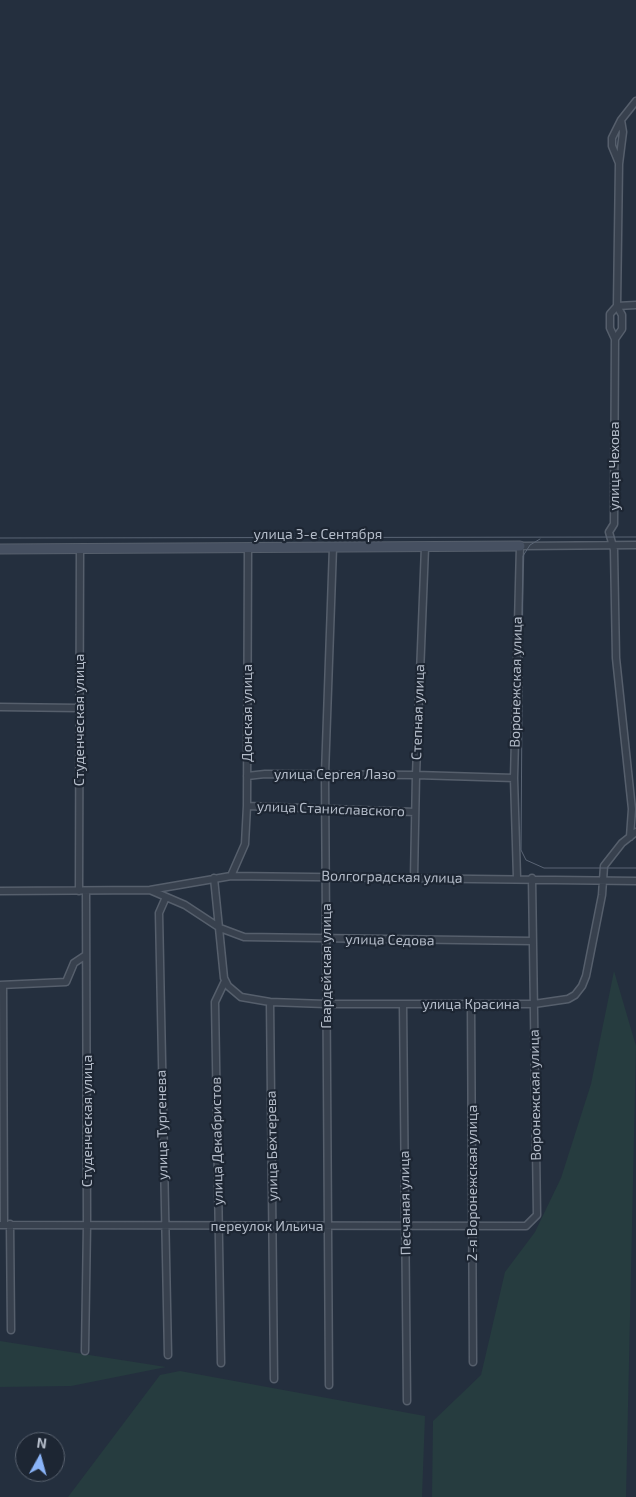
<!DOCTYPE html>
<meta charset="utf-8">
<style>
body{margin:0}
#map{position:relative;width:636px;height:1497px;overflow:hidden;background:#242f3e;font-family:"Exo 2",sans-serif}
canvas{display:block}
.north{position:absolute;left:15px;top:1432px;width:50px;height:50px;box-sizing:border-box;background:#1d2633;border:1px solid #59626f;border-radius:50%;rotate:7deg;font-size:14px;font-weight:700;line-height:20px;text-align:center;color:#b4bcc9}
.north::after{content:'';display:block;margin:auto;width:18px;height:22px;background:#8ab4f8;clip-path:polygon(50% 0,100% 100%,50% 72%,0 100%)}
</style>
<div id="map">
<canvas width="636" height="1497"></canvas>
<div class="north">N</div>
</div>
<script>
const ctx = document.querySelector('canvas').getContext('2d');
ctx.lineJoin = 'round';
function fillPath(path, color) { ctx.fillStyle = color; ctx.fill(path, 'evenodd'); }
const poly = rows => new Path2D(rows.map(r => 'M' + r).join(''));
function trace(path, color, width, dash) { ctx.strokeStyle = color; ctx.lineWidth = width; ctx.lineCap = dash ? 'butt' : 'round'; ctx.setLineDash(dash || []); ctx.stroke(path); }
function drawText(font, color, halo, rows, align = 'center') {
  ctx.font = font + ' "Exo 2",sans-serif'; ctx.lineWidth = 4.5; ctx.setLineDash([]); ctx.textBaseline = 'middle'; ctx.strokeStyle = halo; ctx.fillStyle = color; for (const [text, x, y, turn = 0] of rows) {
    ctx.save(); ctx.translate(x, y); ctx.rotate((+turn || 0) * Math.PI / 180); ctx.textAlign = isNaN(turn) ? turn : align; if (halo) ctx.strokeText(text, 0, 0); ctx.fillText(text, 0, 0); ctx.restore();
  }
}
fillPath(poly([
 [614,971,636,1046,626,1497,432,1497,433,1421,481,1375,505,1272,535,1232,561,1178,591,1084],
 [0,1341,166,1367,71,1386,0,1387],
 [180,1371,425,1416,422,1497,68,1497,160,1375]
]), '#263c3f');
const street = poly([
 [619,163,612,146,612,138,621,120],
 [615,339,610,328,610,314,617,306,636,305],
 [0,707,79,708],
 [247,776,265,774,416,775,514,778],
 [247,806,415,812],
 [630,837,632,809,616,658,614,550,609,532,614,524,615,339,622,329,622,315,617,306,619,164,623,132,621,120,636,101],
 [231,876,245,844,247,806,248,548],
 [214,878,224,978,228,986,241,997,270,1002,325,1004,534,1004,568,999,575,995,582,986,586,976,602,895,604,866,622,843,636,832],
 [414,878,416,775,425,547],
 [517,878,514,778,520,546,636,545],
 [150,890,185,905,220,928,244,937,532,941],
 [0,891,150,890,231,876,636,881],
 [79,891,80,548],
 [166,897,159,913,168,1355],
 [0,985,66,982,74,963,86,955],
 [3,985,4,1224],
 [270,1002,274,1379],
 [403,1004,407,1401],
 [471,1004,473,1362],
 [10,1224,11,1330],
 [0,1225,526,1226,537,1215,532,878],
 [85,1351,87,1225,86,891],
 [221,1363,215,1002,225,981],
 [329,1385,325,774,333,547]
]);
const secondary = poly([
 [0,549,520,546]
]);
trace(street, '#565f6c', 9);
trace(secondary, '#565f6c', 11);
trace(street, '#38414e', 6);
trace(secondary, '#465061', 9);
trace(poly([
 [0,538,636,537],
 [540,539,530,545,523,556,521,850,526,860,544,868,636,868]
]), '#5a6575', 1);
drawText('14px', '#b4bcc9', '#1d2633', [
 ["улица Чехова",614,466,-90],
 ["улица 3-е Сентября",318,534],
 ["Воронежская улица",516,682,-89],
 ["Степная улица",418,712,-88],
 ["Донская улица",247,713,-90],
 ["Студенческая улица",79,720,-90],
 ["улица Сергея Лазо",335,774],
 ["улица Станиславского",331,809,2],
 ["Волгоградская улица",392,877,1],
 ["улица Седова",390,940,1],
 ["Гвардейская улица",326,966,-90],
 ["улица Красина",471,1004],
 ["Воронежская улица",535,1095,-91],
 ["Студенческая улица",87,1121,-90],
 ["улица Тургенева",162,1125,-91],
 ["улица Декабристов",217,1141,-91],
 ["улица Бехтерева",272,1146,-91],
 ["2-я Воронежская улица",472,1183,-90],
 ["Песчаная улица",405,1203,-91],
 ["переулок Ильича",267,1226]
]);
</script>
